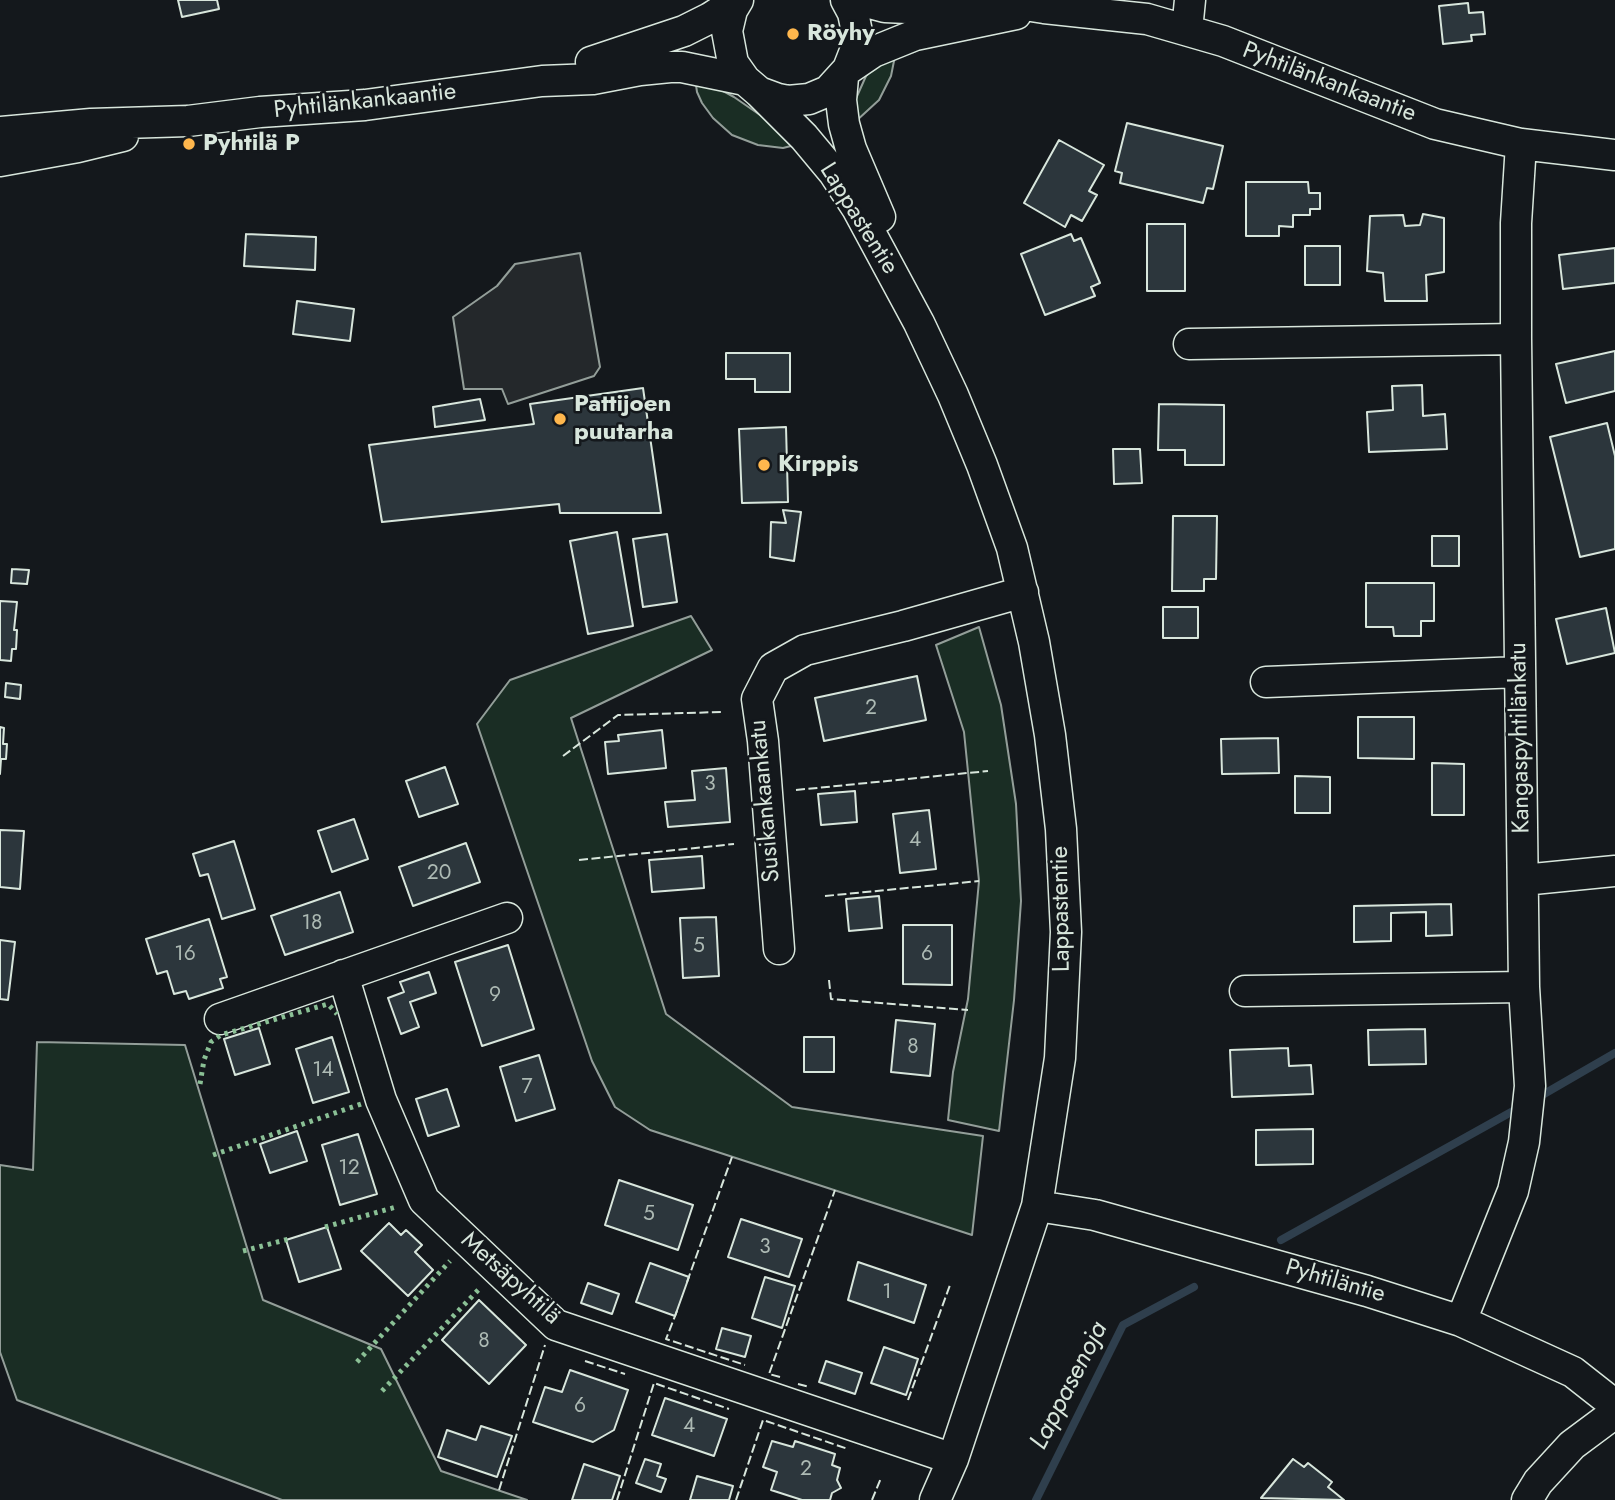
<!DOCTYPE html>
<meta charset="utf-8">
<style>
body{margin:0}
canvas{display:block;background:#14181c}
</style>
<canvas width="1615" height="1500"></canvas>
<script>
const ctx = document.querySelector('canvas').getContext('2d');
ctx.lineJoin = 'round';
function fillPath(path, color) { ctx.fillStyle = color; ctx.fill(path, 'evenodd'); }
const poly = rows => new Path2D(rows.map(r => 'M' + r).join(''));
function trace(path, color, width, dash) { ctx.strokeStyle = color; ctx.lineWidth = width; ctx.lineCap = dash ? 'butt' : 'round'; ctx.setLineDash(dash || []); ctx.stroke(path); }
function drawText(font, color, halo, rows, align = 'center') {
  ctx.font = font + ' Jost,sans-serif'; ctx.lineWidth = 5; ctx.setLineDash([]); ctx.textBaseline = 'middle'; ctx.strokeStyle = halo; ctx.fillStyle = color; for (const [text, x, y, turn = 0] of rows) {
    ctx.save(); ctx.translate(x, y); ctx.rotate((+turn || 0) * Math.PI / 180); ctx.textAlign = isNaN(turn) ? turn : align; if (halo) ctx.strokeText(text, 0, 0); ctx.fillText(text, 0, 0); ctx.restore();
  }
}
const green = poly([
 [895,56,891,76,879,100,855,122,854,103,866,76,879,62,895,56],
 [695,78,703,80,734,97,773,124,795,145,783,148,758,145,732,135,713,118,702,103,697,92,695,78],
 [691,616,712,650,571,718,666,1014,792,1107,983,1136,972,1235,650,1130,615,1107,592,1061,477,724,510,680,691,616],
 [979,627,1001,705,1016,804,1021,901,1014,1000,999,1131,948,1120,953,1072,968,999,979,881,964,732,936,645,979,627],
 [37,1042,185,1045,263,1300,381,1349,441,1471,527,1500,282,1500,17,1400,0,1352,0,1165,33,1170,37,1042]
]);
fillPath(green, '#1a2d24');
trace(green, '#939e99', 2);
const parking = poly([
 [580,253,600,367,594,376,508,404,502,389,464,389,453,317,497,286,515,264,580,253]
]);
fillPath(parking, '#24282b');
trace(parking, '#939e99', 2);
trace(poly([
 [1544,1094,1615,1053],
 [1281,1240,1513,1111],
 [1036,1500,1123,1325,1194,1287]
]), '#2f3f4d', 8);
const building = poly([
 [178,0,217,0,219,9,182,17,178,0],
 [1468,3,1469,13,1483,12,1485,34,1471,35,1472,41,1443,44,1439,6,1468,3],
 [1127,123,1223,146,1213,189,1207,188,1203,203,1120,183,1122,173,1115,171,1127,123],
 [1059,140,1104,165,1089,191,1097,195,1082,221,1071,215,1065,227,1024,203,1059,140],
 [1246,182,1308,182,1309,193,1320,193,1320,209,1310,209,1310,215,1293,215,1293,227,1279,226,1279,236,1246,236,1246,182],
 [1423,214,1444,218,1444,272,1426,275,1427,301,1385,301,1383,273,1367,271,1370,216,1403,215,1405,226,1420,225,1423,214],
 [1147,224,1185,224,1185,291,1147,291,1147,224],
 [246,234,316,237,315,270,244,266,246,234],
 [1071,234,1074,241,1081,238,1100,283,1091,287,1095,296,1045,315,1021,254,1071,234],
 [1305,246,1340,246,1340,285,1305,285,1305,246],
 [1615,248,1615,283,1563,289,1559,255,1615,248],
 [297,301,354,309,350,341,293,334,297,301],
 [1615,351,1615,391,1566,403,1556,364,1615,351],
 [726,353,790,353,790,392,755,392,755,379,726,379,726,353],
 [1422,385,1423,416,1445,414,1447,449,1369,452,1367,412,1393,410,1392,386,1422,385],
 [643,388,661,513,560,513,559,504,382,522,369,445,534,424,530,404,643,388],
 [480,399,485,420,435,427,433,407,480,399],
 [1159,404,1224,405,1224,465,1185,465,1185,450,1158,450,1159,404],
 [1607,423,1615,456,1615,549,1580,557,1550,437,1607,423],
 [786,427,788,502,742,503,739,429,786,427],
 [1113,449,1140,449,1142,483,1114,484,1113,449],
 [783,510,801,512,794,561,770,557,771,522,786,523,783,510],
 [1173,516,1217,516,1216,579,1204,579,1204,591,1172,591,1173,516],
 [617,532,633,626,588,634,570,541,617,532],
 [667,534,677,602,643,607,633,539,667,534],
 [1432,536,1459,536,1459,566,1432,566,1432,536],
 [12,569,29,570,27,584,11,583,12,569],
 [1366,583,1434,583,1434,621,1421,621,1421,636,1394,636,1393,627,1366,627,1366,583],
 [0,601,17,602,14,630,17,630,16,649,12,649,11,661,0,660,0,601],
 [1163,607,1198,607,1198,638,1163,638,1163,607],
 [1606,608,1615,653,1567,664,1556,619,1606,608],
 [917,676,926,720,824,741,815,698,917,676],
 [6,683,21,685,20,699,5,697,6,683],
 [1358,717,1414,717,1414,759,1358,758,1358,717],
 [0,727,4,728,3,744,7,744,6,759,1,759,0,774,0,727],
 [662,730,666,768,608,774,605,742,619,741,618,735,662,730],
 [1278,738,1279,773,1222,774,1221,739,1278,738],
 [1432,763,1464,764,1464,815,1432,815,1432,763],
 [445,767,458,804,419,817,406,781,445,767],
 [726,768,730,822,668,827,665,802,695,800,692,771,726,768],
 [1295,776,1330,777,1330,813,1295,813,1295,776],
 [855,791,857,822,821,825,818,794,855,791],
 [929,810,936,869,900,873,893,814,929,810],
 [354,819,368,859,332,872,318,831,354,819],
 [0,830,24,831,20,889,0,887,0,830],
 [234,841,255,909,222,919,208,874,200,876,193,854,234,841],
 [466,843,480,882,413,906,399,867,466,843],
 [702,856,704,888,652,892,649,860,702,856],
 [340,892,353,932,285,955,271,916,340,892],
 [879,896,882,928,849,931,846,899,879,896],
 [1451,904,1452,935,1426,936,1426,912,1391,913,1391,941,1354,942,1354,906,1451,904],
 [716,917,719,976,683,978,680,918,716,917],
 [209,919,227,977,220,979,223,988,189,999,186,991,174,994,167,971,157,974,146,939,209,919],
 [903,925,952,925,952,985,903,984,903,925],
 [0,940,15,942,8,1000,0,999,0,940],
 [508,945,534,1029,482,1046,455,962,508,945],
 [429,972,436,993,410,1002,419,1027,401,1034,388,998,404,992,400,982,429,972],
 [896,1020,935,1024,930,1076,891,1072,896,1020],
 [259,1028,270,1064,235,1075,224,1039,259,1028],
 [1425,1029,1426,1064,1369,1065,1368,1030,1425,1029],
 [332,1037,349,1092,313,1103,296,1049,332,1037],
 [804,1037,834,1037,834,1072,804,1072,804,1037],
 [1288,1048,1289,1066,1311,1065,1313,1094,1232,1097,1230,1050,1288,1048],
 [539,1055,555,1109,516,1121,500,1067,539,1055],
 [447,1089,459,1126,428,1136,416,1099,447,1089],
 [1313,1129,1313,1164,1256,1165,1256,1130,1313,1129],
 [297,1131,307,1161,270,1173,260,1144,297,1131],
 [358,1134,377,1194,340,1205,322,1145,358,1134],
 [619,1180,693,1205,678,1250,605,1225,619,1180],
 [741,1219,802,1239,789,1277,728,1257,741,1219],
 [389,1223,401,1235,406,1230,422,1245,415,1252,433,1270,408,1296,361,1251,389,1223],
 [327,1227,341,1269,299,1282,286,1240,327,1227],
 [858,1262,926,1285,914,1323,848,1300,858,1262],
 [650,1263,689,1277,675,1316,636,1302,650,1263],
 [765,1277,795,1286,782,1328,752,1318,765,1277],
 [588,1283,619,1294,612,1314,581,1303,588,1283],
 [479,1300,526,1345,489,1384,442,1340,479,1300],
 [722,1328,751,1336,745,1357,716,1349,722,1328],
 [884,1347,918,1359,906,1395,871,1383,884,1347],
 [826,1361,862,1373,855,1394,819,1382,826,1361],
 [570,1370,628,1390,614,1430,593,1442,533,1422,545,1387,562,1392,570,1370],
 [665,1398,727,1419,714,1456,652,1435,665,1398],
 [481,1426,512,1436,497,1477,438,1457,447,1430,476,1440,481,1426],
 [772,1441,793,1447,795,1441,835,1454,832,1465,840,1468,837,1480,841,1488,832,1493,830,1500,802,1500,771,1490,777,1472,763,1467,772,1441],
 [645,1459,661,1464,657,1476,666,1479,661,1492,636,1483,645,1459],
 [1293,1459,1304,1467,1308,1463,1332,1482,1328,1487,1344,1500,1261,1498,1293,1459],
 [584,1464,620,1476,612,1500,572,1500,584,1464],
 [697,1476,733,1486,729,1500,690,1500,697,1476]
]);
fillPath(building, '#2c363c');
trace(building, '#d8e6dc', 2);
const minor = poly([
 [738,0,732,10,727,31,733,63,745,80,759,92,778,99,788,101,809,99,828,91,848,69,855,51,857,32,853,13,846,0],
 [859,0,885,7,907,8,956,2,999,1,1044,8,1147,19,1223,41,1435,124,1521,144,1615,155],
 [1187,30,1190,0],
 [591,62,684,31,710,18,738,0],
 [848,69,873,52,915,35,1016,14],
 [843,77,841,100,844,124,851,149,880,217],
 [759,92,804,137,834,173,857,208,919,323,953,395,982,465,1012,548,1034,642,1050,735,1061,829,1066,932,1060,1058,1037,1206,953,1459,935,1500],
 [0,132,91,124,188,121,260,112,365,105,542,81,593,79,640,70,670,67,682,67,745,80],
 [0,161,78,147,123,136],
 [1189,344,1516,339],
 [1266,682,1520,672],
 [1523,880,1615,871],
 [779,949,763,741,757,699,773,668,805,650,903,626,1023,592],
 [343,975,381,1100,424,1200,556,1325,953,1459],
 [1245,991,1524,987],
 [220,1019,507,918],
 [1037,1206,1095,1215,1367,1291,1461,1321,1573,1372,1615,1405],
 [1461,1321,1513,1191,1524,1142,1530,1086,1524,987,1516,339,1516,223,1521,144],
 [1527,1500,1538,1482,1572,1445,1615,1413]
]);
trace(minor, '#d8e6dc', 33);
trace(minor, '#14181c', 30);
trace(poly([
 [200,1084,204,1060,211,1042,221,1035,328,1004,337,1014],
 [213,1155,364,1103],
 [325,1227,396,1207],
 [243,1251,289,1239],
 [357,1362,450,1261],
 [382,1391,481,1287]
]), '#8ac095', 5, [3.5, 5]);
trace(poly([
 [563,756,618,715,721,712],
 [796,790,988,771],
 [579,860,734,844],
 [825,896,979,881],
 [829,980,831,999,968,1010],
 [687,1282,732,1157],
 [677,1311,666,1339,745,1365],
 [585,1361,625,1374],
 [780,1377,769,1374,835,1190],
 [798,1384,810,1387],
 [908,1400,950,1285],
 [499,1490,545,1345],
 [617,1500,654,1383,729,1409],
 [736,1500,763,1420,848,1449],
 [872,1500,881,1478]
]), '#d8e6dc', 2, [9, 3.5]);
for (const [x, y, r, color] of [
 [793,34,7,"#ffb74d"],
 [189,144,7,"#ffb74d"],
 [560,419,7,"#ffb74d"],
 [764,465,7,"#ffb74d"]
]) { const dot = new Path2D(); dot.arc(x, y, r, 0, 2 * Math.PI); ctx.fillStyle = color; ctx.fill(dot); trace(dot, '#14181c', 2.5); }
drawText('21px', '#adbab4', null, [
 ["2",871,709],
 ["3",710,785],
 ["4",915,841],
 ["20",439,874],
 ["18",312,924],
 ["5",699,947],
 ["16",185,955],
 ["6",927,955],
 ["9",495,996],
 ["8",913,1048],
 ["14",323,1071],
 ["7",527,1088],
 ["12",349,1169],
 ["5",649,1215],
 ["3",765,1248],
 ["1",887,1293],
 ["8",484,1342],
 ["6",580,1407],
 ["4",689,1427],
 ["2",806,1470]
]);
drawText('bold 24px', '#d8e6dc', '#14181c', [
 ["Röyhy",807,34],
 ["Pyhtilä P",203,144],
 ["Pattijoen",574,405],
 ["puutarha",574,433],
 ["Kirppis",778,465]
], 'left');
drawText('24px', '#d8e6dc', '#14181c', [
 ["Pyhtilänkankaantie",1329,83,21],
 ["Pyhtilänkankaantie",365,102,-6],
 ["Lappastentie",858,219,58],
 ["Kangaspyhtilänkatu",1521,738,-91],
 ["Susikankaankatu",766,801,-95],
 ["Lappastentie",1062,909,-91],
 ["Metsäpyhtilä",510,1279,42],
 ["Pyhtiläntie",1335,1282,16]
]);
drawText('italic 26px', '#d8e6dc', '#14181c', [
 ["Lappasenoja",1070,1386,-63]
]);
</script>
